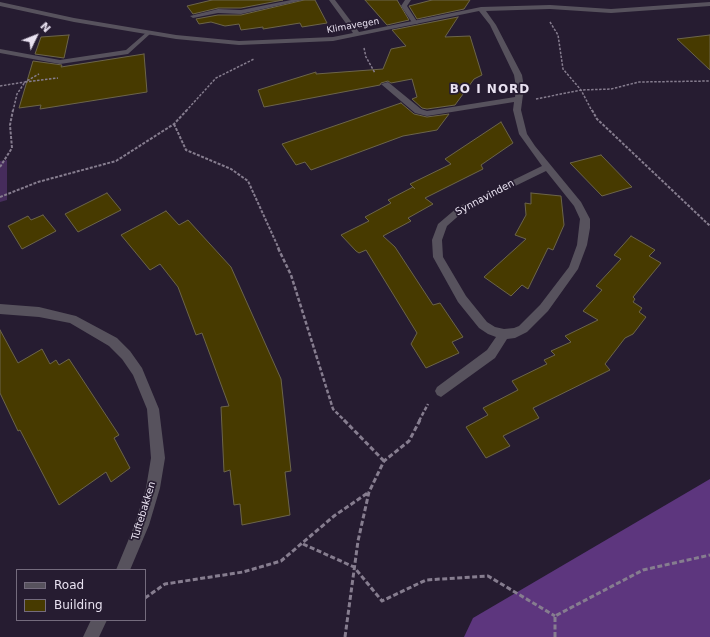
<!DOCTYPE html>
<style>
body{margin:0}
#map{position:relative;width:710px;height:637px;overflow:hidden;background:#261c31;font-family:"DejaVu Sans",sans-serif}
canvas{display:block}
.legend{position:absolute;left:16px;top:569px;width:130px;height:52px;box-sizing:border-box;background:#261c31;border:1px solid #746b7d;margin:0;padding:5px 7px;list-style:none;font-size:12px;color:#e8e1f0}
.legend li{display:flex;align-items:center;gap:8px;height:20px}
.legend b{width:20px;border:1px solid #746b7d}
.north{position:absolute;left:16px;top:16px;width:40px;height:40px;-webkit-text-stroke:3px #261c31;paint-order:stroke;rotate:47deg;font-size:11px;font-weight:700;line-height:16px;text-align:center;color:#e8e1f0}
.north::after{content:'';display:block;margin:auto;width:14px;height:18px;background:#e8e1f0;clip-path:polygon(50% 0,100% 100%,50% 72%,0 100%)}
</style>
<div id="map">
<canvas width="710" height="637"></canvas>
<ul class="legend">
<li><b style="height:5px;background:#57525d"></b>Road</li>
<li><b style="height:11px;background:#473a00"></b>Building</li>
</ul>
<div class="north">N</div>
</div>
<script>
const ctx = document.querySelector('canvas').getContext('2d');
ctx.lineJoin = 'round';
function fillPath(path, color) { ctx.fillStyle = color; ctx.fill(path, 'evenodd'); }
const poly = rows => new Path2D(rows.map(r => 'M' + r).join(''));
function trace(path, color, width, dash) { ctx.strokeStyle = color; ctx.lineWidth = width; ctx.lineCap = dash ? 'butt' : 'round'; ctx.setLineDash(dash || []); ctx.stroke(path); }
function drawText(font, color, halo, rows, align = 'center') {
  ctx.font = font + ' "DejaVu Sans",sans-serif'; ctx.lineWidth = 3.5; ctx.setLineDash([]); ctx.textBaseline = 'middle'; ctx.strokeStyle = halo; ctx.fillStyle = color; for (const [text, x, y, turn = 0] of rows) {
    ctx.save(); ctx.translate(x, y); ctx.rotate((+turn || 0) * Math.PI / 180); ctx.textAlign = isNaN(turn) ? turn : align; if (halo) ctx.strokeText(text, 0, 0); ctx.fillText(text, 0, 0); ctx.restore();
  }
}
fillPath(poly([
 [7,160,7,200,0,202,0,161]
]), '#462c5c');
fillPath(poly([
 [710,479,710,637,464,637,473,618]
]), '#5d367e');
const building = poly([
 [212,0,283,0,241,8,218,8,193,14,187,6,212,0],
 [304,0,315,0,327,23,302,27,300,23,263,29,263,27,241,30,239,24,225,26,211,22,199,24,196,19,218,15,241,15,304,0],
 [365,0,397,0,409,20,387,25,365,0],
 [432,0,470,0,464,9,417,19,409,6,432,0],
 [458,17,445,37,470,36,482,75,474,79,455,105,427,109,422,108,412,99,417,97,412,79,391,83,388,81,381,83,380,85,264,107,258,90,316,72,316,74,383,69,391,49,406,46,392,30,458,17],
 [69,35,64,58,35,54,41,37,69,35],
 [710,35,710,70,677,39,710,35],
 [144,54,147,92,40,109,41,105,19,108,33,61,62,65,61,67,144,54],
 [401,103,414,114,427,117,449,114,437,130,403,136,311,170,305,162,296,165,282,144,401,103],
 [501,122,513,143,481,165,483,169,425,198,433,204,408,218,411,221,383,236,395,247,433,305,440,303,463,337,452,342,459,353,426,368,411,344,417,333,366,250,359,253,356,251,341,235,369,221,365,217,391,203,388,200,413,187,415,189,410,184,451,164,445,159,501,122],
 [601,155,632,187,602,196,570,163,601,155],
 [107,193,121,210,78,232,65,214,107,193],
 [531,193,561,196,564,225,553,250,548,248,528,289,522,285,511,296,484,277,526,239,515,235,526,215,525,203,531,204,531,193],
 [166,211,179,225,188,220,231,267,281,379,291,471,285,472,290,515,242,525,240,504,234,505,230,470,224,472,221,407,229,406,202,333,196,335,178,287,160,264,150,270,121,235,166,211],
 [43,215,56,231,22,249,8,226,28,216,31,220,43,215],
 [631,236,655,250,649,256,661,263,633,297,635,299,633,302,642,308,639,312,646,317,633,334,625,338,605,364,610,370,533,408,539,418,503,436,510,446,486,458,466,427,488,415,483,408,518,390,512,381,547,364,544,360,555,355,551,351,571,342,565,336,598,320,583,311,602,290,596,286,621,259,614,255,631,236],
 [0,330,18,363,42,349,50,364,56,360,59,365,69,359,119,435,114,438,130,468,111,482,106,472,59,505,20,430,18,431,0,393,0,330]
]);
fillPath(building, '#473a00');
trace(building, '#6c654a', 1);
trace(poly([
 [550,22,558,35,563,69,581,90,592,111],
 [364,48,366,57,375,73],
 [0,86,25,82,39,74],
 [536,99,581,90,611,89,639,82,710,81],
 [13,111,17,94,25,82,58,78],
 [186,111,216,78,254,59]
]), '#867d8f', 1.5, [2.5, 1.5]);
trace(poly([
 [592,110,597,119,710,226],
 [174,124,186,150,231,169,248,181,279,249],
 [0,167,12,148,10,125,13,110],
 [0,197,38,182,116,161,174,124,187,110]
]), '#867d8f', 2, [3, 1.5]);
trace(poly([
 [278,248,291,275,333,409,345,421],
 [419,421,428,404]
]), '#867d8f', 2.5, [4, 2]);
trace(poly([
 [344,420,384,461],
 [303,544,354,567,382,601,426,580,488,576,555,616],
 [145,598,165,584,243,572,281,561,334,516,369,492],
 [345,637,358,541,369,492,384,461,409,441,420,420],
 [555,637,555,616,643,570,710,555]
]), '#867d8f', 3, [5, 2.5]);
fillPath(poly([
 [405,0,411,0,407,6,418,23,417,24,413,24,401,6,405,0],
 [148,31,151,33,150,34,128,54,60,64,0,53,0,49,60,60,126,50,148,31]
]), '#57525d');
fillPath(poly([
 [291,0,303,0,241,14,218,13,193,18,190,16,218,9,241,10,291,0],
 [329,0,335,0,359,32,481,7,550,5,611,9,710,2,710,6,611,13,550,9,486,11,496,25,522,75,524,87,521,110,527,134,535,146,581,202,590,219,590,228,587,245,578,269,548,311,527,332,515,338,507,339,495,358,441,397,437,395,435,391,437,387,487,350,496,337,488,334,479,328,458,302,433,257,432,240,438,224,458,207,542,166,519,134,513,110,514,102,427,116,415,113,381,84,388,82,421,109,427,111,515,97,516,87,514,75,490,25,479,11,333,41,239,45,176,39,74,22,0,6,0,2,74,18,176,35,239,41,333,37,353,33,329,0],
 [546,171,574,206,580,219,577,245,569,267,540,305,519,326,514,328,504,329,495,327,487,322,466,296,443,257,442,240,447,226,464,211,546,171],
 [0,304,39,307,76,316,117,338,130,351,142,368,159,409,165,458,160,488,149,525,130,570,116,570,135,524,146,488,151,458,147,409,133,375,122,359,109,346,70,323,39,317,0,314,0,304],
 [91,620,107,620,99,637,83,637,91,620]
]), '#57525d');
drawText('9px', '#e8e1f0', '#261c31', [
 ["Klimavegen",353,26,-10]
]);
drawText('10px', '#e8e1f0', '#261c31', [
 ["Synnavinden",485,198,-28],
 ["Tuftebakken",144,511,-73]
]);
ctx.letterSpacing = '1px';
drawText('bold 12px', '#e8e1f0', '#261c31', [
 ["BO I NORD",490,90]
]);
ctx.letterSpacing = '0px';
</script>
